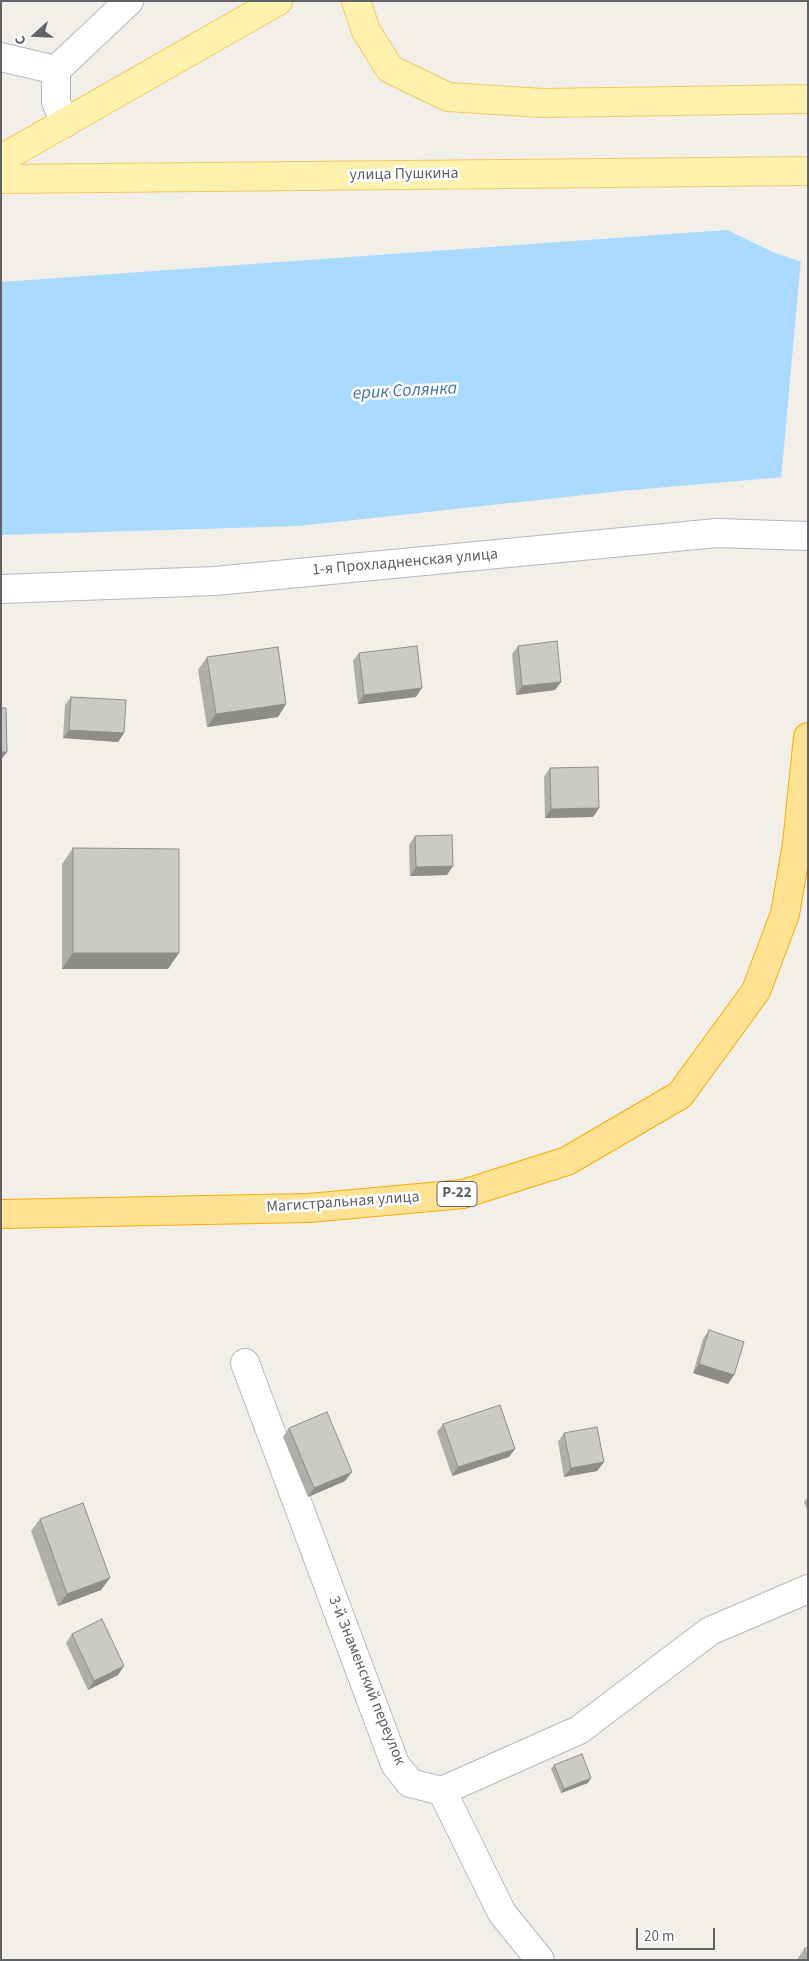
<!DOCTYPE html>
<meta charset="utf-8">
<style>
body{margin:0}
#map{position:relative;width:809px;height:1961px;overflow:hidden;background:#f1efe8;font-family:"Source Sans 3",sans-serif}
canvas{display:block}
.frame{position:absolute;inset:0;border:2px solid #5f6368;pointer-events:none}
.north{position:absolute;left:10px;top:10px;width:50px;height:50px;-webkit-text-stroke:4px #fff;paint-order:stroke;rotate:250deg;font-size:14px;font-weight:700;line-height:20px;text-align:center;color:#5f6368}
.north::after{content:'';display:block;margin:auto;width:18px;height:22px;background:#5f6368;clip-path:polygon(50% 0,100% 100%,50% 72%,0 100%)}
.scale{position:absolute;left:636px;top:1928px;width:79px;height:22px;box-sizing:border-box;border:2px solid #5f6368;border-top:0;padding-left:6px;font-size:15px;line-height:18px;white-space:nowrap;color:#5f6368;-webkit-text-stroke:4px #fff;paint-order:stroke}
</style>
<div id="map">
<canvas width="809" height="1961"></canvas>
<div class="frame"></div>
<div class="north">С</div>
<div class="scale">20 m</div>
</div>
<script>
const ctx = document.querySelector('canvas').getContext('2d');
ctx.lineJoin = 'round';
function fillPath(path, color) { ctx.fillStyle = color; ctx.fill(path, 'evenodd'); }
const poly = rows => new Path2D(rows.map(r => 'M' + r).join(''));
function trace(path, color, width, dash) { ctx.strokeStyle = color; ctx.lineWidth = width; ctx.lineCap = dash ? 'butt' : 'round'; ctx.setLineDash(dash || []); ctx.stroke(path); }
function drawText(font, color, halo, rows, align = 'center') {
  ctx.font = font + ' "Source Sans 3",sans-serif'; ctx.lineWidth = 5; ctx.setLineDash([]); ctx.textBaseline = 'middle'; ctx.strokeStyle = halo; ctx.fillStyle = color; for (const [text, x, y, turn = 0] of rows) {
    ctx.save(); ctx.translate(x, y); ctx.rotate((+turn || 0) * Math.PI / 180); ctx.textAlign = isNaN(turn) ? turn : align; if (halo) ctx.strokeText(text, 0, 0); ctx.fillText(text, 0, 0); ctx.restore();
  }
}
fillPath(poly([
 [727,230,775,253,808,264,808,475,621,491,299,526,1,535,1,282]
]), '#aadaff');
fillPath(poly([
 [801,259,808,261,808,477,781,480]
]), '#f1efe8');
const minor = poly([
 [1,57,56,70],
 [65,123,56,102,56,70,129,1],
 [1,589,215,581,717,533,808,536],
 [245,1363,395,1764,410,1783,442,1791,502,1913,540,1960],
 [442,1791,579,1730,710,1631,808,1589]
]);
const major = poly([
 [356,1,366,31,390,69,448,97,543,103,808,99],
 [1,159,278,1],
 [1,179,808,171]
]);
const highway = poly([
 [1,1214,309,1208,463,1194,567,1161,680,1095,756,991,785,914,797,844,808,737]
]);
trace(minor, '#b5b8bc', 30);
trace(major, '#f2c960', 30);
trace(highway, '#f9ab00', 30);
trace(minor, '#fff', 28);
trace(major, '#fff2af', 28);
trace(highway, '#fde293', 28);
fillPath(poly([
 [518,646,555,690,516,695,512,654],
 [359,653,416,697,358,704,353,661],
 [207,657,286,704,278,717,207,727,198,670],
 [71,697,124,733,118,742,63,738,65,705],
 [550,768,599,808,593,817,545,818,544,777],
 [415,836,447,875,410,876,409,845],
 [73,848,168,969,62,969,62,864],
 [709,1330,734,1375,728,1384,693,1373,703,1339],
 [443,1424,509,1457,452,1476,437,1432],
 [289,1428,345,1481,308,1497,283,1437],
 [564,1433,604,1462,597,1471,564,1477,558,1442],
 [808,1497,808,1512,804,1502],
 [40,1519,101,1590,58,1606,31,1531],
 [72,1634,124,1666,118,1675,88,1690,66,1643],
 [554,1765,588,1783,561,1793,551,1769],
 [808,1947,808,1960,799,1960,798,1958,804,1949]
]), '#afaea9');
fillPath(poly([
 [561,682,555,690,516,695,522,686],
 [422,688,416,697,358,704,364,695],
 [286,704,278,717,207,727,216,714],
 [69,730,124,733,118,742,63,738],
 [1,752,7,752,1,760],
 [599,808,593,817,545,818,551,809],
 [453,866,447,875,410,876,416,867],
 [73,953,179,953,168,969,62,969],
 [699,1364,734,1375,728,1384,693,1373],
 [515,1449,509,1457,452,1476,458,1467],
 [604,1462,597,1471,564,1477,571,1468],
 [352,1472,345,1481,308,1497,314,1488],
 [110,1578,101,1590,58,1606,67,1594],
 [124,1666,118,1675,88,1690,94,1681],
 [591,1778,588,1783,561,1793,564,1789]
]), '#8f8d8a');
const building = poly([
 [557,641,561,682,522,686,518,646,557,641],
 [417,646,422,688,364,695,359,653,417,646],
 [278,647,286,704,216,714,207,657,278,647],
 [71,697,126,700,124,733,69,730,71,697],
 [1,708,6,708,7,752,1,752,1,708],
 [598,767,599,808,551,809,550,768,598,767],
 [452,835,453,866,416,867,415,836,452,835],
 [73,848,179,849,179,953,73,953,73,848],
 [709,1330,744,1342,734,1375,699,1364,709,1330],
 [500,1405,515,1449,458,1467,443,1424,500,1405],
 [327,1412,352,1472,314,1488,289,1428,327,1412],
 [597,1427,604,1462,571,1468,564,1433,597,1427],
 [83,1503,110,1578,67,1594,40,1519,83,1503],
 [102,1619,124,1666,94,1681,72,1634,102,1619],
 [582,1754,591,1778,564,1789,554,1765,582,1754],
 [808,1947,808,1957,804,1949,808,1947]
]);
fillPath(building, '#cccac5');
trace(building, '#8f8d8a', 1);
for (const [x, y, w] of [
 [457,1194,40]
]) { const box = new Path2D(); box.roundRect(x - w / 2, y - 12.5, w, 25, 4); ctx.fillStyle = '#fff'; ctx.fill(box); trace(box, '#5f6368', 1); }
drawText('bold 15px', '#5f6368', null, [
 ["Р-22",457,1194]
]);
drawText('16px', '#5f6368', '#fff', [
 ["улица Пушкина",404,175,-1],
 ["1-я Прохладненская улица",405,563,-5],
 ["Магистральная улица",343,1203,-4],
 ["3-й Знаменский переулок",366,1681,68]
]);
drawText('italic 18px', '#4174aa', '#fff', [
 ["ерик Солянка",405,392,-3]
]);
</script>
